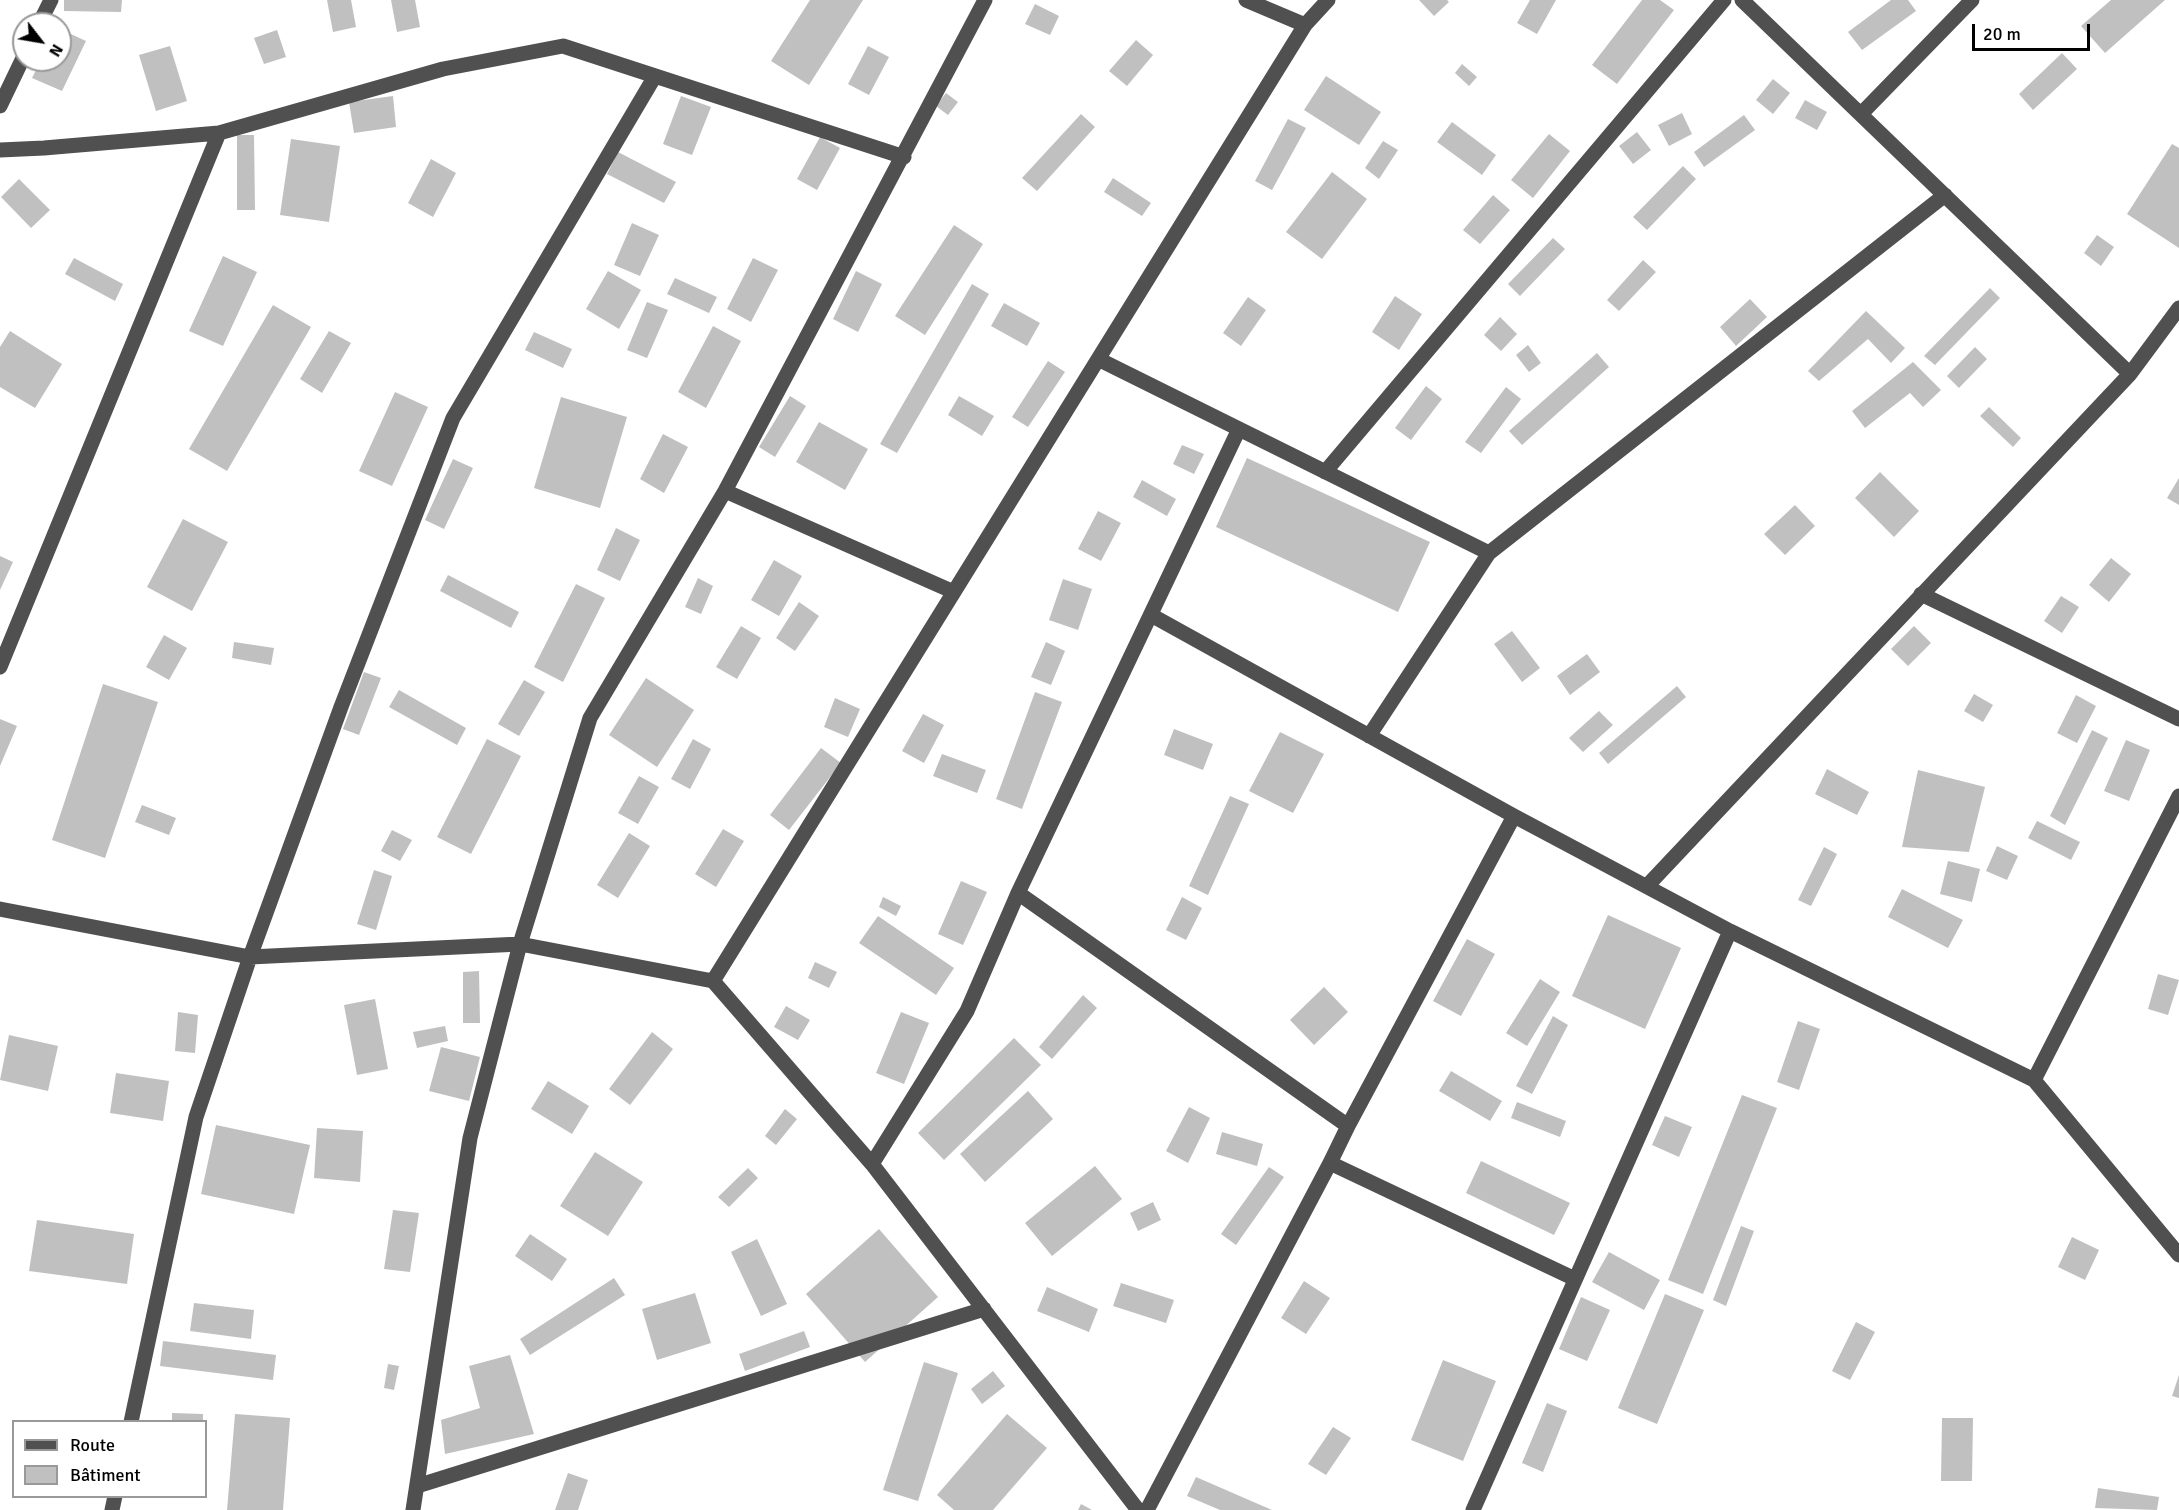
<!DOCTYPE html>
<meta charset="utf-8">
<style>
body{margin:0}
#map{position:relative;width:2179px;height:1510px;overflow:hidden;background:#fff;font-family:Signika,sans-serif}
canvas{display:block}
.legend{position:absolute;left:12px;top:1420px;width:195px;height:78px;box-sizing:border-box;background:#fff;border:2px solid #999;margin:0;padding:8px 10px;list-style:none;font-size:18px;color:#000}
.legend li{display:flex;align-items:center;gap:12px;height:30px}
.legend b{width:30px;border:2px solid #999}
.north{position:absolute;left:12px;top:12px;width:60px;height:60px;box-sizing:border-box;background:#fff;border:2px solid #999;border-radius:50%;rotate:121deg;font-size:16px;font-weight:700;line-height:24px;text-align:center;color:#000}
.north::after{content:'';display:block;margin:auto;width:21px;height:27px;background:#000;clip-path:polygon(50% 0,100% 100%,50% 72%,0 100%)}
.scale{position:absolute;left:1972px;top:24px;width:118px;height:27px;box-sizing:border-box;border:3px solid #000;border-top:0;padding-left:8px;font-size:18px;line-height:21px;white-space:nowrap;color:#000;-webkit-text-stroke:4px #fff;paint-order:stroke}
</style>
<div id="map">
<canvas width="2179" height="1510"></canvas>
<ul class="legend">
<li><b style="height:8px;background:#505050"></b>Route</li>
<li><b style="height:16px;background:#c0c0c0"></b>Bâtiment</li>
</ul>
<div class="north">N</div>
<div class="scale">20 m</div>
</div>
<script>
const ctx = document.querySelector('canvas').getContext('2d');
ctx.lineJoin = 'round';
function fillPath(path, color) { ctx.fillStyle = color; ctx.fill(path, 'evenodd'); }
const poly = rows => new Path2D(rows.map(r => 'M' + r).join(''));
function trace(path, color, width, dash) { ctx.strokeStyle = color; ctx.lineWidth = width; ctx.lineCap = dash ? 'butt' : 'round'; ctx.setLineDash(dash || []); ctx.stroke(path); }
fillPath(poly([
 [64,0,122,0,121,12,64,11],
 [327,0,351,0,356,27,333,32],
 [391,0,415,0,420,27,397,32],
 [810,0,863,0,809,85,771,61],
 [1419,0,1447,0,1449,2,1434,16],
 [1530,0,1556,0,1537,34,1517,23],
 [1642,0,1660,0,1674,10,1617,84,1592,65],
 [1891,0,1908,0,1916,11,1862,50,1848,32],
 [2111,0,2165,0,2105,53,2081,26],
 [1035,4,1059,16,1050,35,1025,24],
 [60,29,86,41,62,91,32,78,41,60,60,60],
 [277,30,286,57,264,64,254,38],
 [1136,40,1153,55,1127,86,1109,71],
 [170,46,187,101,156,111,139,55],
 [868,46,889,57,869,95,848,84],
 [2062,53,2077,69,2033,110,2019,94],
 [1462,64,1477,77,1469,86,1455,73],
 [1326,76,1381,112,1359,145,1304,110],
 [1773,79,1790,93,1773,114,1756,100],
 [946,93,958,102,948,115,936,106],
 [393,96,396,127,354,133,349,102],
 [681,96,711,107,692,155,663,144],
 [1805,100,1827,112,1817,130,1795,118],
 [1682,113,1692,134,1669,146,1658,125],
 [1081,114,1095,127,1037,191,1022,178],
 [1744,115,1755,130,1704,167,1694,152],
 [1288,119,1306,128,1272,190,1255,181],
 [1452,122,1496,155,1482,175,1437,142],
 [1637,132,1651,150,1633,164,1619,146],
 [1549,134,1570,151,1533,198,1511,180],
 [237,135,254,135,255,210,237,210],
 [820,137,840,148,817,190,797,179],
 [291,139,340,146,329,222,280,215],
 [1383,141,1398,150,1379,179,1365,168],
 [2172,144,2179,148,2179,248,2127,214],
 [618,152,676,182,664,203,607,174],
 [431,159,456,173,433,217,408,203],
 [1683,166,1696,179,1647,230,1633,217],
 [1332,172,1367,199,1322,259,1286,232],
 [1113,178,1151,203,1142,216,1104,192],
 [19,179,50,210,31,228,1,197],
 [1493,195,1510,210,1480,244,1463,230],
 [632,223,659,235,640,276,614,265],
 [954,225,983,244,925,335,895,316],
 [2097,235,2114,247,2101,266,2084,253],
 [1553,238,1565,249,1520,296,1508,284],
 [223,256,257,272,223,346,189,331],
 [74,258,123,284,115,301,65,274],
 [753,258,778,270,751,322,727,309],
 [1643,260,1656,272,1619,311,1607,300],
 [608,271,641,290,619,329,586,309],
 [856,271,882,284,858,332,833,319],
 [675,278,717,297,709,313,667,294],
 [972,284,989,294,897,453,880,444],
 [1990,288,2000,298,1935,365,1924,356],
 [1395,296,1422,314,1399,350,1372,332],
 [1248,297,1266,310,1241,346,1223,333],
 [1750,299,1767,317,1736,346,1720,327],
 [647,302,668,310,647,358,627,350],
 [1004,303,1040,323,1027,346,991,326],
 [273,305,311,327,227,471,189,449],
 [1866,311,1905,348,1891,363,1868,339,1819,381,1808,371],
 [1500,317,1517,334,1501,351,1484,335],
 [713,326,741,341,706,408,678,392],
 [10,331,62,364,35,408,0,387,0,347],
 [329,331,351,343,322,393,300,379],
 [534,332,572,349,563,368,525,350],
 [1528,345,1541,363,1529,372,1516,355],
 [1975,347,1987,359,1959,388,1947,376],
 [1597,353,1609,367,1522,445,1509,431],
 [1048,361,1065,372,1028,427,1012,417],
 [1913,362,1941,390,1923,407,1910,393,1865,428,1852,411],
 [1426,386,1442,399,1411,440,1395,428],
 [1506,387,1521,399,1481,453,1465,442],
 [395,392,428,407,392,486,359,471],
 [790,396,806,406,775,457,759,447],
 [959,396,994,416,982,436,948,415],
 [561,397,627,417,600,508,534,488],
 [1989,407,2021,438,2013,447,1980,416],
 [819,422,868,449,845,490,796,462],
 [663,434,688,447,664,493,640,479],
 [1182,445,1204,454,1194,474,1173,464],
 [1247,458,1430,542,1398,612,1216,527],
 [453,459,473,468,444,529,425,520],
 [1880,472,1919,511,1894,537,1855,498],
 [2179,478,2179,505,2167,498],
 [1142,480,1176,499,1167,516,1133,497],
 [1795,505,1815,526,1785,555,1764,534],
 [1098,511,1121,523,1101,561,1078,549],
 [183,519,228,542,192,611,147,587],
 [616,528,640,540,620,581,597,570],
 [0,556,13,562,0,590],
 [2111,558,2131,574,2109,602,2089,585],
 [774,560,802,576,779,616,751,600],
 [448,575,519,612,511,628,440,591],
 [698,578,713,586,701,614,685,607],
 [1063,579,1092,589,1078,630,1049,620],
 [576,584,605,598,563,682,534,667],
 [2061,596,2079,607,2062,633,2044,621],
 [799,602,819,616,795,651,776,638],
 [741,626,761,638,737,679,716,667],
 [1914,626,1931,643,1908,666,1891,649],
 [1512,631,1540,668,1522,682,1494,644],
 [164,635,187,648,169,680,146,667],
 [234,642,274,648,271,665,232,658],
 [1046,642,1065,651,1051,685,1031,677],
 [1587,654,1600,672,1570,695,1557,676],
 [364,672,381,678,359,735,343,729],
 [646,678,694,710,657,767,609,735],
 [524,680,545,692,519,736,498,724],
 [103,684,158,702,105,858,52,840],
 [1677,686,1686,697,1608,764,1599,753],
 [399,690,466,728,457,745,389,707],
 [1035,692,1062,702,1022,809,996,799],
 [1974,694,1993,705,1983,722,1964,711],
 [2076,695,2096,706,2077,743,2057,733],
 [835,698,860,709,848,737,824,727],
 [1599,711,1613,725,1583,752,1569,738],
 [923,714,944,725,924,763,902,751],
 [0,719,17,726,0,766],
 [1174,729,1213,744,1203,770,1164,755],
 [2092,730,2108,738,2065,825,2050,816],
 [1280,732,1324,754,1293,813,1249,791],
 [487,739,521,756,471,854,437,837],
 [693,739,711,749,690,789,671,779],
 [2126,740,2150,750,2129,801,2104,791],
 [821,748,841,763,789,830,770,815],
 [942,754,986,770,977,793,933,776],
 [1827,769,1869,792,1857,815,1815,794],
 [1918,770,1985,787,1969,852,1902,847],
 [639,776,659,787,638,824,618,813],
 [1230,796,1249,804,1208,895,1189,886],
 [142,805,176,818,169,835,135,822],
 [2037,821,2080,842,2071,860,2028,838],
 [723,829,744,841,716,887,695,874],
 [392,830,412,840,400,861,381,851],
 [629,833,650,846,618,898,597,885],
 [1997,846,2018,856,2007,880,1986,871],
 [1824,847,1837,854,1811,906,1798,900],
 [1948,861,1980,869,1972,902,1940,894],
 [374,870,392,876,376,930,357,924],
 [961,881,987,892,963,945,938,934],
 [1902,889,1963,920,1948,948,1888,917],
 [883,897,901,906,896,916,879,907],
 [1182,897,1202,908,1186,940,1166,930],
 [1608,915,1681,948,1645,1029,1572,996],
 [878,916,954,968,936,995,859,943],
 [1467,939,1495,954,1461,1016,1433,1001],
 [815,962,837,972,829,988,808,978],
 [479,971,480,1023,463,1023,463,972],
 [2158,974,2179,980,2168,1015,2148,1009],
 [1540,979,1560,992,1527,1046,1506,1033],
 [1324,987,1348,1012,1314,1045,1290,1020],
 [1083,995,1097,1008,1052,1059,1039,1047],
 [375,999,388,1069,357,1075,344,1005],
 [786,1006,810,1020,798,1040,774,1027],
 [178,1012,198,1015,195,1053,175,1051],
 [901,1012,929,1023,904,1084,876,1073],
 [1553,1016,1568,1025,1532,1094,1516,1086],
 [1798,1021,1820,1029,1799,1090,1777,1082],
 [445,1026,448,1041,417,1048,413,1032],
 [652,1032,673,1049,630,1105,609,1089],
 [9,1035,58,1046,48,1091,0,1080],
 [1014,1038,1041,1065,944,1160,918,1133],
 [441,1047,480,1057,469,1101,429,1091],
 [1451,1071,1502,1101,1490,1121,1439,1091],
 [116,1073,169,1081,163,1121,110,1113],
 [548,1081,589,1106,572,1134,531,1109],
 [1028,1091,1053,1119,985,1182,960,1154],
 [1742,1095,1777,1108,1703,1294,1668,1280],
 [1517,1102,1566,1121,1560,1137,1511,1118],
 [1189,1107,1210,1118,1188,1163,1166,1151],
 [785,1109,797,1119,776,1145,765,1136],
 [1665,1116,1692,1127,1679,1157,1652,1145],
 [216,1125,310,1145,294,1214,201,1194],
 [317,1128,363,1131,360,1182,314,1178],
 [1222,1132,1263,1144,1257,1166,1216,1154],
 [595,1152,643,1182,608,1236,560,1206],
 [1481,1161,1570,1203,1554,1235,1466,1193],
 [1095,1166,1122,1199,1052,1256,1025,1223],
 [1269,1167,1284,1177,1236,1245,1221,1234],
 [748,1168,758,1178,729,1207,718,1197],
 [1153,1202,1161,1220,1138,1231,1130,1213],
 [393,1210,419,1213,410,1272,384,1269],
 [37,1220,134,1234,127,1284,29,1271],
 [1741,1226,1754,1231,1726,1306,1713,1300],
 [879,1229,938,1297,865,1362,806,1294],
 [530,1234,567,1259,552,1281,515,1256],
 [2072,1237,2099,1250,2085,1280,2058,1267],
 [757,1239,787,1304,761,1316,731,1252],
 [1609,1252,1660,1280,1644,1310,1592,1282],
 [614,1278,625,1295,530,1355,520,1339],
 [1304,1281,1330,1298,1306,1334,1281,1318],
 [1121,1283,1174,1300,1166,1323,1113,1306],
 [1047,1287,1098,1309,1089,1332,1037,1311],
 [695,1293,711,1343,657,1360,642,1309],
 [1665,1294,1704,1310,1657,1424,1618,1408],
 [1581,1297,1610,1310,1587,1361,1559,1349],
 [194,1303,254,1310,251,1339,190,1331],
 [1856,1322,1875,1332,1850,1380,1832,1371],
 [804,1331,810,1347,745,1371,739,1354],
 [163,1341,276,1355,273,1380,160,1366],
 [510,1355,534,1434,445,1454,441,1420,480,1408,469,1366],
 [1443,1360,1496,1381,1463,1461,1411,1440],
 [924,1362,958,1373,918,1501,883,1490],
 [388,1364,399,1366,394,1390,384,1388],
 [993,1371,1005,1386,982,1404,971,1389],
 [2179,1375,2179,1398,2172,1396],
 [1547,1403,1567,1411,1543,1472,1522,1463],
 [172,1413,203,1414,203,1422,172,1422],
 [235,1414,290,1418,283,1510,227,1510],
 [1007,1414,1047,1448,993,1510,954,1510,937,1495],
 [1942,1418,1973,1418,1972,1481,1941,1481],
 [1333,1427,1351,1438,1326,1475,1308,1464],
 [568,1473,588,1480,578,1510,555,1510],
 [1196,1477,1272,1510,1220,1510,1187,1496],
 [2098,1488,2159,1497,2157,1510,2095,1508],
 [1081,1504,1092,1510,1078,1510]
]), '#c0c0c0');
trace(poly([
 [1246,0,1305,25],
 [1742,0,2130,374],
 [39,24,51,0],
 [0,106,24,56],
 [1861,114,1972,0],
 [0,150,44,148,219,133,443,69,563,46,904,157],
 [1098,359,1489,553],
 [1325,472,1724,0],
 [725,491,954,592],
 [1921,594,2179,719],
 [1151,615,1514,816,1730,931,2034,1080,2179,1255],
 [0,667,219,133],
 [1369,736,1489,553,1945,195],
 [1647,886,2130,374,2179,308],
 [1018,893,1348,1126],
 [0,909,250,957,520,944,713,981,872,1164,1138,1510],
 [713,981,1305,25,1328,0],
 [2034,1080,2179,796],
 [1330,1163,1575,1279],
 [872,1164,967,1011,1018,893,1239,429],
 [131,1422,196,1117,250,957,341,707,453,418,655,76],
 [417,1486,984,1309],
 [112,1510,115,1496],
 [413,1510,470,1138,520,944,590,718,725,491,985,0],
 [1147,1510,1330,1163,1348,1126,1514,816],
 [1473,1510,1730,931]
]), '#505050', 15);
</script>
